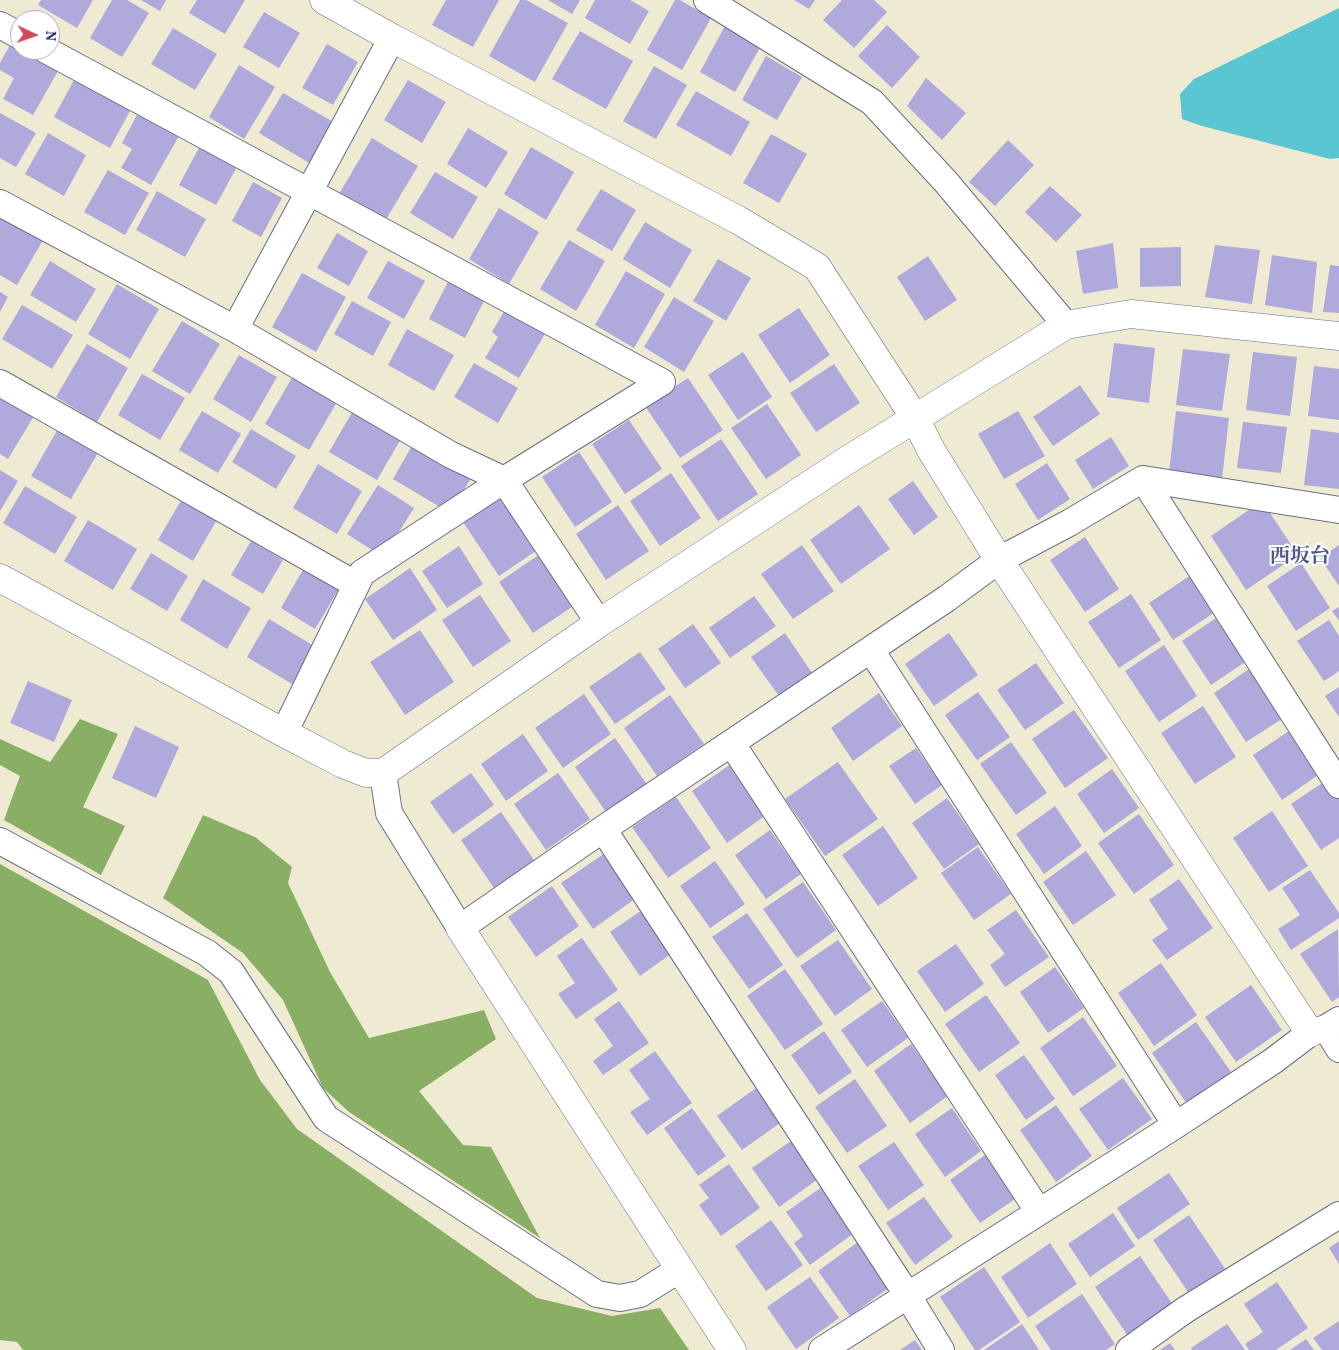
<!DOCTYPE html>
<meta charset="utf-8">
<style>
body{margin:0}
#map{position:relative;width:1339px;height:1350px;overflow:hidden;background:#efead2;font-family:Vollkorn,serif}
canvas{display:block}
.north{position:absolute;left:10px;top:10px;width:50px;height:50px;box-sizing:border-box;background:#fff;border:1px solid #a4acbf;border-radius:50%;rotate:93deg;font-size:14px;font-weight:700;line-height:20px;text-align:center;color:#1b2f5e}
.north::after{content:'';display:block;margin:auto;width:18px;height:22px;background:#d1495b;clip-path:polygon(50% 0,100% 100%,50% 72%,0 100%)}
</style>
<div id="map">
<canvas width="1339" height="1350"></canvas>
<div class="north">N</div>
</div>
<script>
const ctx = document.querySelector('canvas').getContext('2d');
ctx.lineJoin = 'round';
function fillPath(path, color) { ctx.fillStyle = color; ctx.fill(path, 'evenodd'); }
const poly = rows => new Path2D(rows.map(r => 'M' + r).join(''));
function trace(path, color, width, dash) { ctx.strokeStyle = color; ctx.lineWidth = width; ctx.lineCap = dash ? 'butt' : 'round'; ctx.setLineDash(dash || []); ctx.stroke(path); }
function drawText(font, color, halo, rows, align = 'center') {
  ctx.font = font + ' Vollkorn,"Noto Serif JP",serif'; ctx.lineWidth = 4; ctx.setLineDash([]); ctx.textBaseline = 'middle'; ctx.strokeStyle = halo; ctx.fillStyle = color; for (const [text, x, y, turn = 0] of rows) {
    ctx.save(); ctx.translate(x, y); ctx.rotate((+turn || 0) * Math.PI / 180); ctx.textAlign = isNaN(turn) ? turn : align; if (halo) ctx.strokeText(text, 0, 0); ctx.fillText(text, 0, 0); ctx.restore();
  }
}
fillPath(poly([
 [80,719,118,734,83,807,125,826,101,875,4,820,20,776,0,765,0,739,50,762],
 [203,815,255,837,292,867,288,883,330,972,369,1038,484,1010,496,1039,419,1091,463,1145,491,1147,540,1238,349,1112,323,1088,283,1000,243,953,163,898],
 [0,864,208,980,260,1080,297,1129,537,1298,612,1316,660,1308,689,1350,23,1350,17,1342,0,1340]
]), '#89af65');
fillPath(poly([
 [1339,8,1339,158,1330,159,1202,126,1182,119,1180,94,1194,79]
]), '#5ac6d1');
fillPath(poly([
 [41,0,93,0,77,28,38,5],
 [112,0,127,0,149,13,122,57,90,38],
 [141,0,166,0,160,11],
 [197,0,245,0,225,34,189,13],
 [446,0,499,0,473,47,432,25],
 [520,0,526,0,568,23,535,82,489,56],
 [548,0,580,0,572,14],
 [595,0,630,0,649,11,630,44,585,18],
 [675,0,680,0,711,18,682,70,647,50],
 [794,0,815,0,809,9],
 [842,0,874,0,887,12,854,48,823,20],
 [264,12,300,33,279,68,243,47],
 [726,24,762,44,735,92,700,72],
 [887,25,920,57,892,88,858,56],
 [173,28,217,54,195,90,151,64],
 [580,31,633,61,606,109,552,79],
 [327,44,358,62,333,105,302,88],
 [10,45,58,71,33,115,3,99,14,78,0,70,0,63],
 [766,56,802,77,777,120,742,100],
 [239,65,275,87,244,139,209,117],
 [654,66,687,85,656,139,623,121],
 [75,78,131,109,110,148,54,117],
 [926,78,966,113,942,140,907,106],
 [408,80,446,102,422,143,384,120],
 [696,91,750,122,731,156,676,125],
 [283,93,335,123,311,164,259,133],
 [0,113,36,133,16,167,0,158],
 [138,113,179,136,151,185,121,168,132,149,122,143],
 [468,128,508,152,486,188,447,164],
 [48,133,86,155,64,196,25,174],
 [771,134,807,154,779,203,743,183],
 [372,138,418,166,385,221,339,194],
 [1008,140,1034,165,995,206,969,182],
 [201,144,238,165,216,205,179,185],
 [531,147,574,172,546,220,504,194],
 [108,170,149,193,125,235,84,212],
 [435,172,478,197,453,239,410,213],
 [253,182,282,198,261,237,232,221],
 [1050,186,1082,215,1056,242,1025,212],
 [601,189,636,210,612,251,576,230],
 [157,191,206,219,185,257,136,230],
 [499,208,539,232,509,284,469,259],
 [0,218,43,240,17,285,0,275],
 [645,222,692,250,670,288,623,259],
 [337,233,368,251,349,286,317,268],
 [569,240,605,261,576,311,540,289],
 [1113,243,1118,288,1083,294,1076,251],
 [1215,245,1260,250,1252,304,1205,297],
 [1181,247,1181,286,1140,287,1140,248],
 [1272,255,1317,262,1312,313,1265,305],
 [928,256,957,300,925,321,897,277],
 [718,259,751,278,726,321,693,301],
 [50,261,96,289,76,322,30,295],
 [388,261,425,281,404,319,367,298],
 [1330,265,1339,266,1339,313,1323,312],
 [626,271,665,294,634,348,595,325],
 [302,273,346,297,316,352,272,327],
 [449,280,485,299,465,338,429,319],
 [117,284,159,309,130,359,88,334],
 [0,292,8,297,0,312],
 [674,297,714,321,684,372,644,347],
 [352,301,391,322,373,356,334,334],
 [22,305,73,335,52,369,2,339],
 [506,308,546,332,519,378,485,358,498,337,492,332],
 [799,308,830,355,790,383,758,335],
 [182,321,220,344,190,394,152,371],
 [407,329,454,355,434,391,388,365],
 [1114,343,1155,348,1149,403,1107,397],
 [87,344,128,368,97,422,56,397],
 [1183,349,1230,354,1222,411,1176,405],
 [743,352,772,397,738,420,708,375],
 [1253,352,1297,357,1290,416,1246,410],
 [239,355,277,377,251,422,213,399],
 [474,363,518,388,498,423,454,397],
 [834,364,860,403,816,432,790,393],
 [1314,366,1339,369,1339,420,1308,416],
 [142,374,185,398,160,440,118,415],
 [293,376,337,402,309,450,265,424],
 [688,378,723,430,680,458,645,406],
 [1080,385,1100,414,1053,446,1033,417],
 [0,389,37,411,8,459,0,454],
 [767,404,801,455,766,479,731,428],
 [354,409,402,437,377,480,329,452],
 [202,411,241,434,218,473,179,450],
 [1018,411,1045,456,1004,479,978,434],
 [1176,411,1229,418,1222,479,1169,472],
 [629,420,662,469,625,494,592,444],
 [1243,422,1287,427,1281,473,1237,468],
 [59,427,99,451,71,499,31,476],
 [251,429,296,456,276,489,232,462],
 [1311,429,1339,433,1339,489,1304,485],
 [1111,437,1129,466,1093,489,1075,460],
 [721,439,758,494,718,521,681,466],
 [413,444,471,478,450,513,393,479],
 [579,452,612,502,575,527,542,477],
 [1047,463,1070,499,1038,520,1015,484],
 [318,464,362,491,337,534,293,508],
 [0,470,18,481,0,511],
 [671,473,701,518,660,546,630,501],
 [913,481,938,517,914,535,888,499],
 [378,485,414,508,383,557,347,534],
 [25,486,77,517,55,554,3,523],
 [187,490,222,511,193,561,158,540],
 [505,493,542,547,499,576,463,522],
 [1262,501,1298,555,1246,590,1211,536],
 [618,505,649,551,606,580,576,534],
 [859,505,890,549,841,584,810,540],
 [88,520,137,549,113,590,64,561],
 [1085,537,1119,589,1085,612,1050,560],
 [251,541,283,560,263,594,231,575],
 [802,545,834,591,793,619,761,574],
 [1339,545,1339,586,1320,558],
 [459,546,483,584,447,608,422,571],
 [151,553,188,576,167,611,130,589],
 [540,554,575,605,533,633,499,582],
 [1301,563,1330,608,1296,631,1267,586],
 [305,566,340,587,315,629,281,608],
 [410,568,437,610,393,640,365,599],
 [1194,573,1218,610,1173,640,1149,603],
 [203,579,251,608,227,649,180,620],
 [1131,594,1161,640,1119,668,1088,622],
 [480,595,511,641,473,667,442,620],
 [754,596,776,626,730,658,709,628],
 [1339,607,1339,621,1332,611],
 [1219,616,1248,660,1211,685,1182,641],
 [269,619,314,646,292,684,247,657],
 [1329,620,1339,636,1339,671,1324,681,1297,641],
 [693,624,721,663,685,688,658,649],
 [420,630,454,682,405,715,370,662],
 [785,633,812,673,779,696,751,657],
 [949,633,978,675,934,706,905,664],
 [1164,645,1197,696,1159,722,1125,671],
 [640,652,666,689,615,724,589,687],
 [1036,663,1064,703,1025,730,997,690],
 [1252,667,1285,717,1246,742,1214,693],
 [28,681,72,700,54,742,10,723],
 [1339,687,1339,717,1325,696],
 [978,692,1010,737,977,760,945,715],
 [879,693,902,726,853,761,831,728],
 [584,694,611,734,563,768,535,728],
 [670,695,704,744,657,776,624,728],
 [1203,706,1236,757,1195,784,1161,733],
 [1074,710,1108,758,1065,788,1032,739],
 [135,726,179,747,156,798,112,778],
 [1295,727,1324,771,1282,800,1253,755],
 [523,734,548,771,506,801,481,764],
 [615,738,648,786,608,815,575,767],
 [1011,742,1047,793,1016,815,980,764],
 [916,748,942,785,915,804,889,766],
 [838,762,878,819,825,856,785,799],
 [731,764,766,815,727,843,692,791],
 [1112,769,1139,808,1104,833,1077,794],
 [471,773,494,805,453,834,430,802],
 [558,773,590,819,546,850,514,804],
 [1328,779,1339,796,1339,838,1321,850,1291,804],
 [676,797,711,848,668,878,632,827],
 [947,798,979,844,944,869,912,823],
 [1055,806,1082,846,1044,874,1016,834],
 [1272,811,1308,866,1269,892,1233,838],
 [501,812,534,860,494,888,461,840],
 [1139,814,1174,865,1134,894,1098,843],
 [883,826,918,878,878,906,842,855],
 [770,830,801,874,766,899,735,855],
 [978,847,1011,894,974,920,941,873],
 [1086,851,1116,895,1073,925,1043,882],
 [605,853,636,898,593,929,561,883],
 [715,861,745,904,710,928,680,886],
 [1310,870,1339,913,1339,918,1291,950,1278,929,1300,915,1282,888],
 [1179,879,1213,928,1167,960,1152,940,1168,929,1149,900],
 [803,882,836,930,797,958,763,909],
 [552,886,579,926,536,957,508,917],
 [645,908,675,951,640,976,610,932],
 [1016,910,1049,957,1005,987,990,965,1005,954,987,930],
 [747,913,783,965,749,989,712,937],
 [1338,929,1339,997,1332,1002,1300,954],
 [582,938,618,990,576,1019,558,994,575,983,557,956],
 [838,940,872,989,835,1016,800,966],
 [956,944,984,984,945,1012,917,971],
 [1161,963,1197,1015,1154,1046,1118,993],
 [1055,967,1084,1008,1048,1033,1020,992],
 [785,969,823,1024,785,1050,747,996],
 [1251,985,1282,1030,1236,1062,1205,1017],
 [986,995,1020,1043,979,1072,945,1024],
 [619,1001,649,1043,603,1075,593,1061,613,1046,594,1019],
 [882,1001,908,1038,867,1067,841,1030],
 [1083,1017,1117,1066,1073,1096,1040,1048],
 [1196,1022,1231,1072,1187,1104,1152,1053],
 [824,1031,852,1072,819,1095,791,1055],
 [911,1044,948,1096,910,1123,874,1071],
 [655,1051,692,1103,647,1135,630,1112,650,1099,629,1070],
 [1024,1055,1055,1099,1026,1120,995,1075],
 [1123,1078,1152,1119,1108,1150,1079,1109],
 [855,1079,887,1126,847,1153,815,1107],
 [756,1088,780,1123,742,1150,717,1116],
 [1056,1105,1092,1156,1056,1182,1020,1130],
 [692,1108,726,1156,698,1176,664,1128],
 [952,1108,981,1151,945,1177,915,1134],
 [791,1141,818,1179,779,1207,752,1168],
 [894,1142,924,1185,888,1210,858,1166],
 [985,1155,1015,1199,980,1223,950,1180],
 [729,1164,760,1208,721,1236,699,1205,709,1198,699,1185],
 [1169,1173,1190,1204,1138,1240,1117,1208],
 [822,1187,854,1233,810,1265,794,1243,803,1236,786,1212],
 [924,1197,953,1237,915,1265,886,1223],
 [1113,1213,1135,1246,1090,1277,1068,1244],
 [1189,1215,1228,1273,1192,1298,1153,1240],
 [771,1220,803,1265,766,1291,735,1246],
 [1339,1241,1339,1264,1329,1248],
 [858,1242,890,1287,850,1316,818,1271],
 [1050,1243,1077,1284,1028,1318,1001,1277],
 [1140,1256,1175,1308,1130,1339,1095,1287],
 [984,1267,1020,1322,979,1350,975,1350,940,1297],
 [810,1277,839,1318,796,1349,767,1307],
 [1277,1282,1308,1328,1276,1350,1249,1350,1245,1344,1263,1332,1244,1304],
 [1082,1294,1115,1344,1106,1350,1051,1350,1035,1326],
 [1339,1321,1339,1350,1322,1350,1313,1338],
 [1022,1324,1039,1350,984,1350],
 [1227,1324,1245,1350,1192,1350,1191,1348],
 [1306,1339,1314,1350,1290,1350],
 [915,1340,922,1350,900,1350],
 [1170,1343,1175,1350,1160,1350]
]), '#b0a9dc');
const minor = poly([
 [707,0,872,102,946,182,1066,325],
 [0,25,20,36],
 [46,50,662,382,504,480,362,573,284,733],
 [0,203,235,329,451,455,504,480,599,623],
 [235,329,392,38],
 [0,383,355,584],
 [1143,479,1339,785],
 [871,650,1176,1125],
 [732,744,1039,1212],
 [383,773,389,813,460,928,603,829,946,599,999,560,1069,523,1143,479,1339,510],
 [603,829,908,1296,941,1350],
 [0,841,207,953,231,972,326,1118,597,1294,620,1298,640,1294,680,1269],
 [1326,1028,1339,1049],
 [822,1350,1176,1125,1273,1061,1310,1033,1326,1028,1339,1020],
 [1129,1350,1185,1310,1339,1215]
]);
const tertiary = poly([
 [324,0,392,38,738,220,817,267,915,418,931,450,999,560,1310,1033],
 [0,578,284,733,343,764,366,773,383,773,599,623,846,461,1066,325,1131,314,1339,336],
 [460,928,732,1350]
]);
trace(minor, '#657087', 28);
trace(tertiary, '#657087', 29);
trace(minor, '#fff', 26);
trace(tertiary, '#fff', 28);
drawText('bold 20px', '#4f5a8a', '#fff', [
 ["西坂台",1300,558]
]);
</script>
